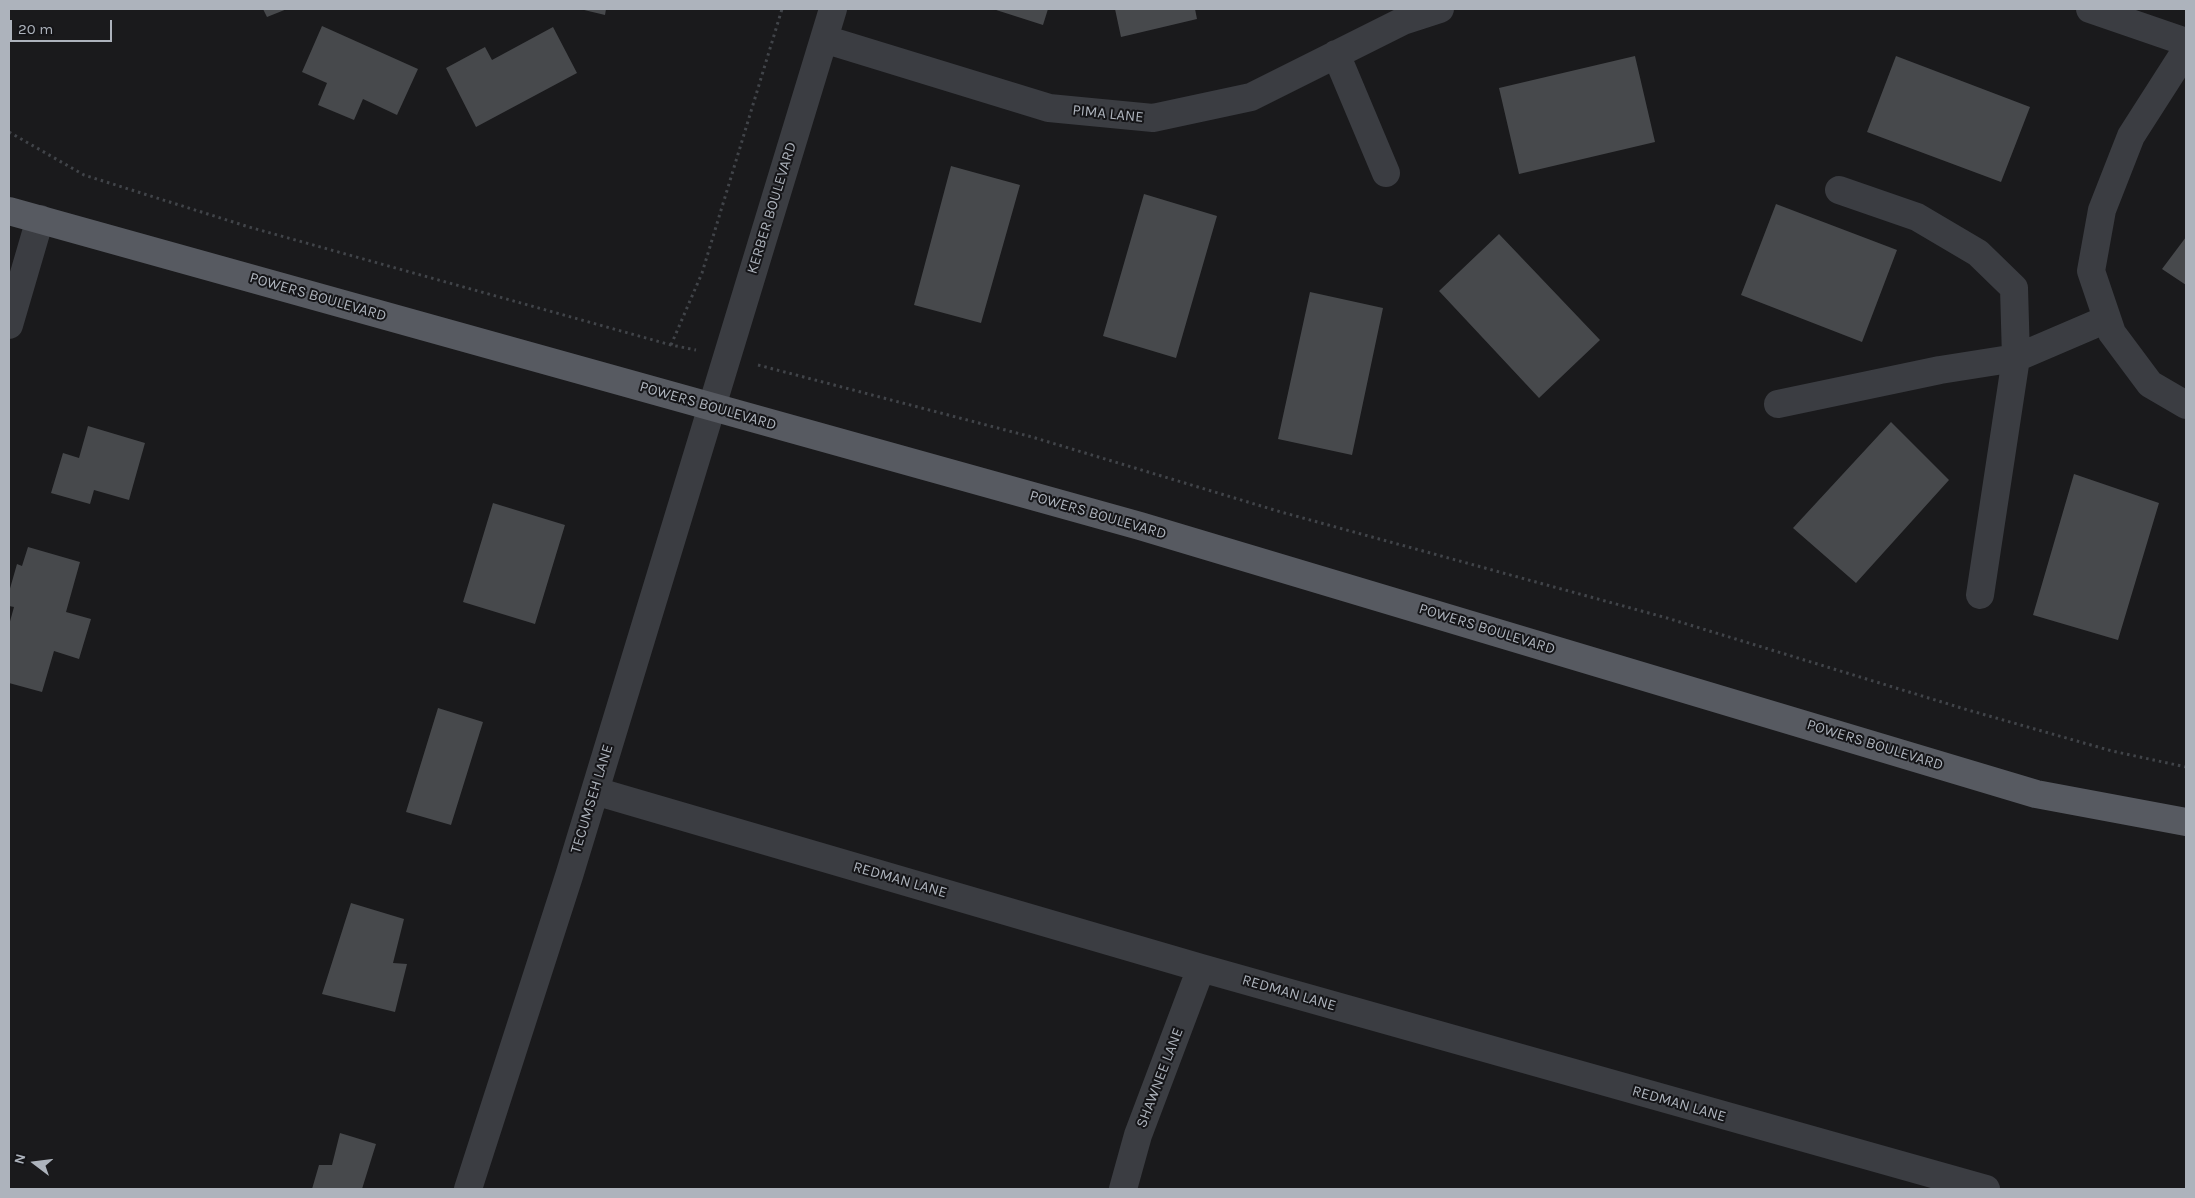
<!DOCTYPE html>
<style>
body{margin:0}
#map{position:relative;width:2195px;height:1198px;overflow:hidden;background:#1a1a1c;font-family:Karla,sans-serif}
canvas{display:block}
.frame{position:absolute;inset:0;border:10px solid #adb3bc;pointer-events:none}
.north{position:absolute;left:10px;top:1138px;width:50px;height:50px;-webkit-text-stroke:4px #151518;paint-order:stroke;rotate:285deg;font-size:14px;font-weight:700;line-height:20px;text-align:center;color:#adb3bc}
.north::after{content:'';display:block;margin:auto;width:18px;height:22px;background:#adb3bc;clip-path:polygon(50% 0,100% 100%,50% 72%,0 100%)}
.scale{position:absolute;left:10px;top:20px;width:102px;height:22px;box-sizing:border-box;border:2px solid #adb3bc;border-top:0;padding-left:6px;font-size:15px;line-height:18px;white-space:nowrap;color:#adb3bc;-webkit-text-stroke:4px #151518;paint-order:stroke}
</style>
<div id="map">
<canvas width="2195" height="1198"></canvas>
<div class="frame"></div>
<div class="north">N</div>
<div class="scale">20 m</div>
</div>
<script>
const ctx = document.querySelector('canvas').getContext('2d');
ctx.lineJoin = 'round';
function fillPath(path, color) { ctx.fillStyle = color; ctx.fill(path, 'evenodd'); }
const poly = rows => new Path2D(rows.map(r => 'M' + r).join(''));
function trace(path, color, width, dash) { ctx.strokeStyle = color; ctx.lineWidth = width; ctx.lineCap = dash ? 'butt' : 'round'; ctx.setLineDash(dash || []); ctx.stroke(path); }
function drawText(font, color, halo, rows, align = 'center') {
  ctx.font = font + ' Karla,sans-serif'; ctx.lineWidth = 4; ctx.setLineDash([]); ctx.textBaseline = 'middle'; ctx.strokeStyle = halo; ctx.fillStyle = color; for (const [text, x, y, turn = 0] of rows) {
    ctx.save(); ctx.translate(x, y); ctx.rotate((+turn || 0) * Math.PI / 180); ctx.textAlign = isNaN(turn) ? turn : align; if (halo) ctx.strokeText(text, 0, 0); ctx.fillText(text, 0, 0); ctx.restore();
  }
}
fillPath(poly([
 [263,9,287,9,267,17],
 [580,9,606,9,605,15],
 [993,9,1048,9,1043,25],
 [1115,9,1195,9,1197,19,1121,37],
 [322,26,418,69,397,115,363,99,354,120,318,105,327,83,302,72],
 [553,27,577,73,476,127,446,68,485,47,492,60],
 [1635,56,1655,142,1519,174,1499,88],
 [1896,56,2030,107,2001,182,1867,132],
 [951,166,1020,185,981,323,914,305],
 [1144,194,1217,216,1176,358,1103,336],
 [1776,204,1897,250,1862,342,1741,295],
 [1499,234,1600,340,1539,398,1439,291],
 [2186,237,2186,285,2162,269],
 [1310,292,1383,308,1352,455,1278,439],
 [1891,422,1949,480,1856,583,1793,528],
 [88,426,145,443,129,500,94,490,90,504,51,493,63,453,79,458],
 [2074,474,2159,503,2118,640,2033,615],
 [493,503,565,525,535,624,463,602],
 [28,547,80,562,66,612,91,619,79,659,54,651,42,692,9,683,9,625,14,607,9,606,9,592,17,564,22,566],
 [438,708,483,722,451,825,406,812],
 [351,903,404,919,393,963,407,964,395,1012,322,994],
 [340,1133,376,1144,362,1189,312,1189,319,1165,332,1165]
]), '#47494c');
trace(poly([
 [9,132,84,175,249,227,671,345,696,350],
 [671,345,702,273,782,9],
 [758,365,1032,437,1281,512,1667,618,1968,710,2112,751,2186,767]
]), '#414449', 3, [2.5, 4]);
trace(poly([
 [2090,9,2186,42],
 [824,39,1049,108,1153,118,1251,97,1403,21,1440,9],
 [2186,50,2131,136,2102,210,2091,271,2112,333,2150,384,2186,405],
 [1336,54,1386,173],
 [1839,190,1917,217,1978,253,2014,288,2016,358,1980,595],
 [9,325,40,219],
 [1778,404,1940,370,2016,358,2107,319],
 [595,791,1201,968,1986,1189],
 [468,1189,569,876,833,9],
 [1123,1189,1138,1135,1201,968]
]), '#3b3d42', 28);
trace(poly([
 [9,211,1140,526,2036,794,2186,822]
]), '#575a61', 28);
drawText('15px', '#adb3bc', '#151518', [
 ["PIMA LANE",1108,114,6],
 ["KERBER BOULEVARD",772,208,-73],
 ["POWERS BOULEVARD",318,297,16],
 ["POWERS BOULEVARD",708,406,16],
 ["POWERS BOULEVARD",1098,515,16],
 ["POWERS BOULEVARD",1487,629,17],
 ["POWERS BOULEVARD",1875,745,17],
 ["TECUMSEH LANE",592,799,-73],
 ["REDMAN LANE",900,880,16],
 ["REDMAN LANE",1289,993,16],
 ["SHAWNEE LANE",1160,1078,-69],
 ["REDMAN LANE",1679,1104,16]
]);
</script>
